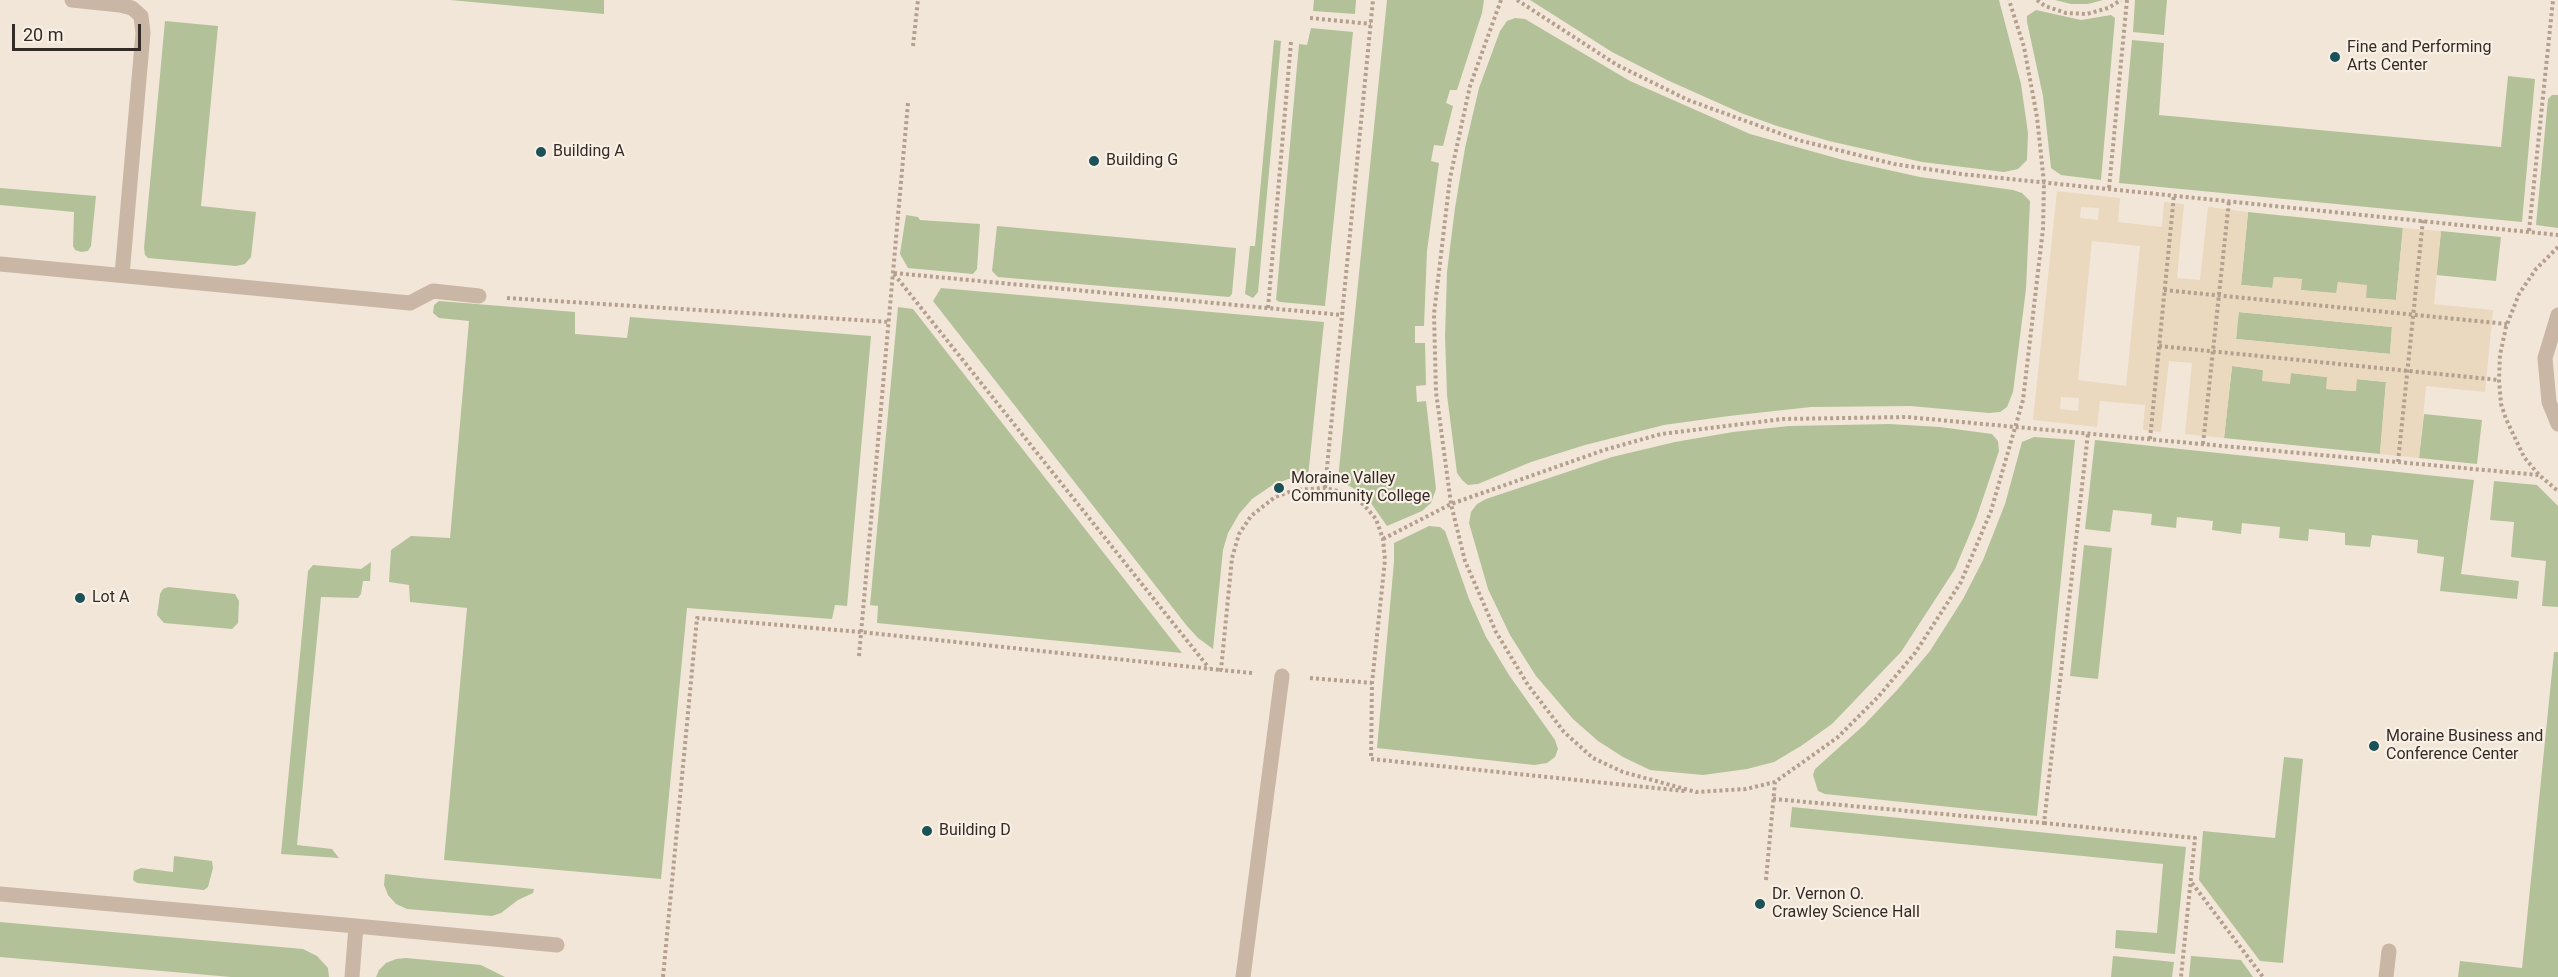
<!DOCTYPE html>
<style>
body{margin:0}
#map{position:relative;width:2558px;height:977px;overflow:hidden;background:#f2e6d9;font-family:Roboto,sans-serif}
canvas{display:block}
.scale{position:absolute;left:12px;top:24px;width:129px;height:27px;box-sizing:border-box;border:3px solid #352b26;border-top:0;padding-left:8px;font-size:18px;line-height:21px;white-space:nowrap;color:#352b26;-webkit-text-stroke:4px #f9f0e5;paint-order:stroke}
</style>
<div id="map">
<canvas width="2558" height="977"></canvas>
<div class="scale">20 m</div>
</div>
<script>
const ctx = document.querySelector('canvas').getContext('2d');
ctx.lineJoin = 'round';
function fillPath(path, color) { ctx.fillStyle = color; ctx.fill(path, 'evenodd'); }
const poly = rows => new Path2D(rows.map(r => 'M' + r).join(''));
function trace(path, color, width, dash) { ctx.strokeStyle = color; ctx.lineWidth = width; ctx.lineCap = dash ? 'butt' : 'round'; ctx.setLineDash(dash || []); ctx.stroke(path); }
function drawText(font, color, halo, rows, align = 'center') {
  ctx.font = font + ' Roboto,sans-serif'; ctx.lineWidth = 4.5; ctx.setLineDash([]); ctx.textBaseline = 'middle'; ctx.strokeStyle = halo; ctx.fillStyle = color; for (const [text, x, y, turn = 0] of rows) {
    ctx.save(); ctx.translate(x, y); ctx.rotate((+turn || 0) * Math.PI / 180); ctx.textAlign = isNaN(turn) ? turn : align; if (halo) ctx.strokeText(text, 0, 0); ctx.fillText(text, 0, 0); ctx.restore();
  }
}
fillPath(poly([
 [450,0,604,0,604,14],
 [1314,0,1356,0,1355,14,1313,11],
 [1387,0,1484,0,1482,13,1457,90,1450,90,1446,103,1453,106,1443,146,1434,145,1431,161,1439,163,1427,251,1424,326,1415,326,1415,343,1425,343,1426,385,1416,386,1417,402,1426,401,1436,489,1431,503,1422,511,1387,526,1366,496,1338,479],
 [1530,0,1999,0,2021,84,2028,133,2027,160,2018,169,2004,172,1922,162,1829,141,1777,126,1741,113,1667,80,1612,52],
 [2055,0,2103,0,2088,4,2071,4],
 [2135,0,2167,0,2164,35,2133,32],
 [2036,10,2081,20,2111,15,2115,18,2101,180,2061,175,2051,168,2043,96,2027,22,2027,16],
 [1515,18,1525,19,1630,81,1750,134,1843,160,1920,177,2013,190,2022,193,2030,201,2026,289,2013,392,2007,407,2000,412,1989,413,1910,406,1811,407,1729,416,1664,425,1585,445,1531,462,1478,484,1468,485,1462,480,1457,473,1447,395,1445,337,1447,272,1455,208,1465,148,1479,88,1500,31,1507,21],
 [165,21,218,26,201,206,256,212,251,257,245,264,236,266,148,258,145,255,144,248],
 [1311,28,1353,32,1325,306,1280,302,1276,300,1299,44,1307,45],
 [1274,40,1281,41,1258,292,1253,298,1245,294,1250,246,1255,246],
 [2132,40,2164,43,2159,115,2501,147,2508,76,2535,79,2522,222,2119,183],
 [2552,95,2558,95,2558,228,2536,225,2548,99],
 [0,188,96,196,91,246,88,251,81,252,75,250,73,246,74,212,0,205],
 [2248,212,2403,228,2396,300,2366,298,2338,282,2337,294,2301,290,2301,279,2274,277,2273,288,2241,285],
 [906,215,918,217,920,220,980,224,977,269,973,274,908,268,900,254],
 [997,226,1236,248,1232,294,1229,297,998,277,992,271],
 [2441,231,2501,237,2496,281,2436,275],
 [941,288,1324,322,1308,477,1288,479,1271,486,1252,499,1239,514,1228,533,1223,550,1213,649,1198,638,1187,626,933,301],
 [439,301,575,312,575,334,627,338,630,317,871,336,847,606,835,605,832,619,687,608,661,879,444,860,467,608,410,602,409,585,389,582,391,550,411,536,450,538,469,321,439,318,433,313,434,305],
 [898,307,913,309,1182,653,877,623,878,606,870,605],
 [2238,312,2392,327,2390,354,2236,339],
 [2232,366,2264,370,2263,381,2291,373,2327,377,2327,389,2355,391,2356,379,2386,382,2380,454,2224,438],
 [2424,414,2482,420,2477,464,2419,458],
 [1889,424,1940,427,1992,434,1998,441,1999,451,1976,519,1955,569,1901,652,1832,724,1801,746,1774,762,1747,769,1703,775,1650,770,1623,757,1598,741,1573,719,1536,676,1510,635,1488,589,1469,523,1471,512,1477,504,1486,499,1612,457,1675,442,1733,432,1789,426],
 [2034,437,2075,440,2037,816,1825,794,1818,791,1813,775,1815,769,1864,725,1898,689,1930,651,1963,599,1983,560,2005,504,2022,442],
 [2095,440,2474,480,2461,574,2519,581,2517,599,2440,591,2444,557,2417,553,2418,540,2372,535,2370,547,2345,545,2345,533,2309,529,2308,541,2279,538,2280,527,2242,523,2241,534,2212,530,2213,521,2177,517,2176,528,2151,525,2152,514,2113,510,2110,532,2085,529],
 [2494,481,2537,485,2558,506,2558,607,2542,606,2546,561,2511,557,2514,522,2490,520],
 [1429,526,1440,527,1445,531,1469,599,1486,637,1509,675,1555,740,1558,749,1555,757,1547,763,1534,765,1377,748,1394,562,1394,543],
 [2084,545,2112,548,2098,679,2070,676],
 [371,562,370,581,363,581,361,594,358,598,321,597,297,845,332,849,339,858,281,854,308,571,313,565,361,569],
 [168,587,235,594,239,601,238,623,232,629,164,623,157,615,160,594,163,589],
 [2554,652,2558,652,2558,977,2458,977,2460,961,2522,968],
 [2284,757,2303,759,2283,963,2260,961,2199,880,2203,831,2275,838],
 [1792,807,2186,847,2175,954,2115,948,2116,930,2157,933,2163,864,1790,827],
 [174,856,212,861,213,868,208,887,204,890,137,883,133,880,134,871,141,868,173,872],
 [385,874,420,878,534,889,533,893,518,900,501,913,492,916,407,909,396,904,388,895,384,885],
 [0,922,303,949,317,956,328,968,329,977,231,977,0,957],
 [2113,956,2174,962,2172,977,2111,977],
 [2191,956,2241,960,2253,977,2189,977],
 [406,958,481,965,505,977,376,977,379,970,386,963,396,959]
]), '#b3c198');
fillPath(poly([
 [2057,191,2120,198,2118,222,2162,227,2164,202,2184,204,2177,278,2200,280,2208,207,2248,212,2241,285,2272,288,2274,277,2302,279,2301,290,2336,293,2338,282,2367,285,2366,298,2396,300,2403,228,2441,231,2434,304,2493,310,2485,392,2426,386,2419,458,2380,454,2386,382,2357,379,2356,391,2326,389,2327,377,2291,373,2290,384,2262,381,2263,370,2232,366,2224,438,2185,434,2192,363,2169,361,2161,432,2143,430,2145,405,2100,401,2097,427,2033,420],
 [2081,207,2099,208,2098,220,2080,218],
 [2092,241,2140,246,2126,386,2078,380],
 [2239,312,2392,327,2390,354,2236,339],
 [2061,397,2079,398,2078,411,2060,409]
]), '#ead8bf');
trace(poly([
 [1501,0,1470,86,1450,178,1434,314,1436,392,1451,504,1465,561,1496,632,1528,685,1564,732,1593,758,1623,772,1696,792,1746,789,1775,782,1838,737,1878,697,1915,653,1961,582,1991,511,2023,400,2043,229,2044,183,2037,117,2024,47,2009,0],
 [1517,0,1617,65,1688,100,1798,140,1894,164,1961,174,2558,235],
 [2037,0,2045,6,2066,13,2087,14,2108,8,2121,0],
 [1310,18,1371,24],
 [913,46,918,0],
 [2109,188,2127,0],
 [2529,231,2553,0],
 [2558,247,2536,269,2519,294,2506,327,2500,355,2499,380,2501,404,2506,419,2524,457,2539,475,2558,491],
 [894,273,1342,315],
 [894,274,1209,668],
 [2164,290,2507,324],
 [507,298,890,322],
 [1268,308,1291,42],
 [2159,346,2499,380],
 [2150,439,2174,195],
 [2203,444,2229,201],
 [2398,462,2423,220],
 [1325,488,1373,0],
 [1383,539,1451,504,1604,450,1661,434,1783,419,1907,417,2539,475],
 [859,656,908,103],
 [1252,673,1221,670,1232,558,1239,534,1251,516,1275,497,1295,490,1325,488,1347,493,1364,505,1376,519,1383,539,1385,560,1372,683,1371,759,1685,791],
 [1310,678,1372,683],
 [1773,799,2044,823,2088,433],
 [2044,823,2195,838,2181,977],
 [1766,880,1775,782],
 [2192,883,2263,977],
 [663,977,697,618,861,632,1221,670]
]), '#b5a08f', 4, [3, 3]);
trace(poly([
 [72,0,120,5,132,8,141,16,143,33,122,275],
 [0,264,410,303,433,291,479,296],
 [0,894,356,926,352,977],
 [356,926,557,945],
 [1243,977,1282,676],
 [2386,977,2389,951]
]), '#cab6a4', 15);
trace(poly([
 [2558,315,2545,358,2549,402,2558,424]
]), '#cab6a4', 15);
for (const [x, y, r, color] of [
 [2335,57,6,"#1b5257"],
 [541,152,6,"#1b5257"],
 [1094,161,6,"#1b5257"],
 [1279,488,6,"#1b5257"],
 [80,598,6,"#1b5257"],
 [2374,746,6,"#1b5257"],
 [927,831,6,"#1b5257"],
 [1760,904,6,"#1b5257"]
]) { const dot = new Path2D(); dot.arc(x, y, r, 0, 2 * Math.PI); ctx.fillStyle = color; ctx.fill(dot); trace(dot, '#f9f0e5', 2); }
drawText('16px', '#352b26', '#f9f0e5', [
 ["Fine and Performing",2347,48],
 ["Arts Center",2347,66],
 ["Building A",553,152],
 ["Building G",1106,161],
 ["Moraine Valley",1291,479],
 ["Community College",1291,497],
 ["Lot A",92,598],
 ["Moraine Business and",2386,737],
 ["Conference Center",2386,755],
 ["Building D",939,831],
 ["Dr. Vernon O.",1772,895],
 ["Crawley Science Hall",1772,913]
], 'left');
</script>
